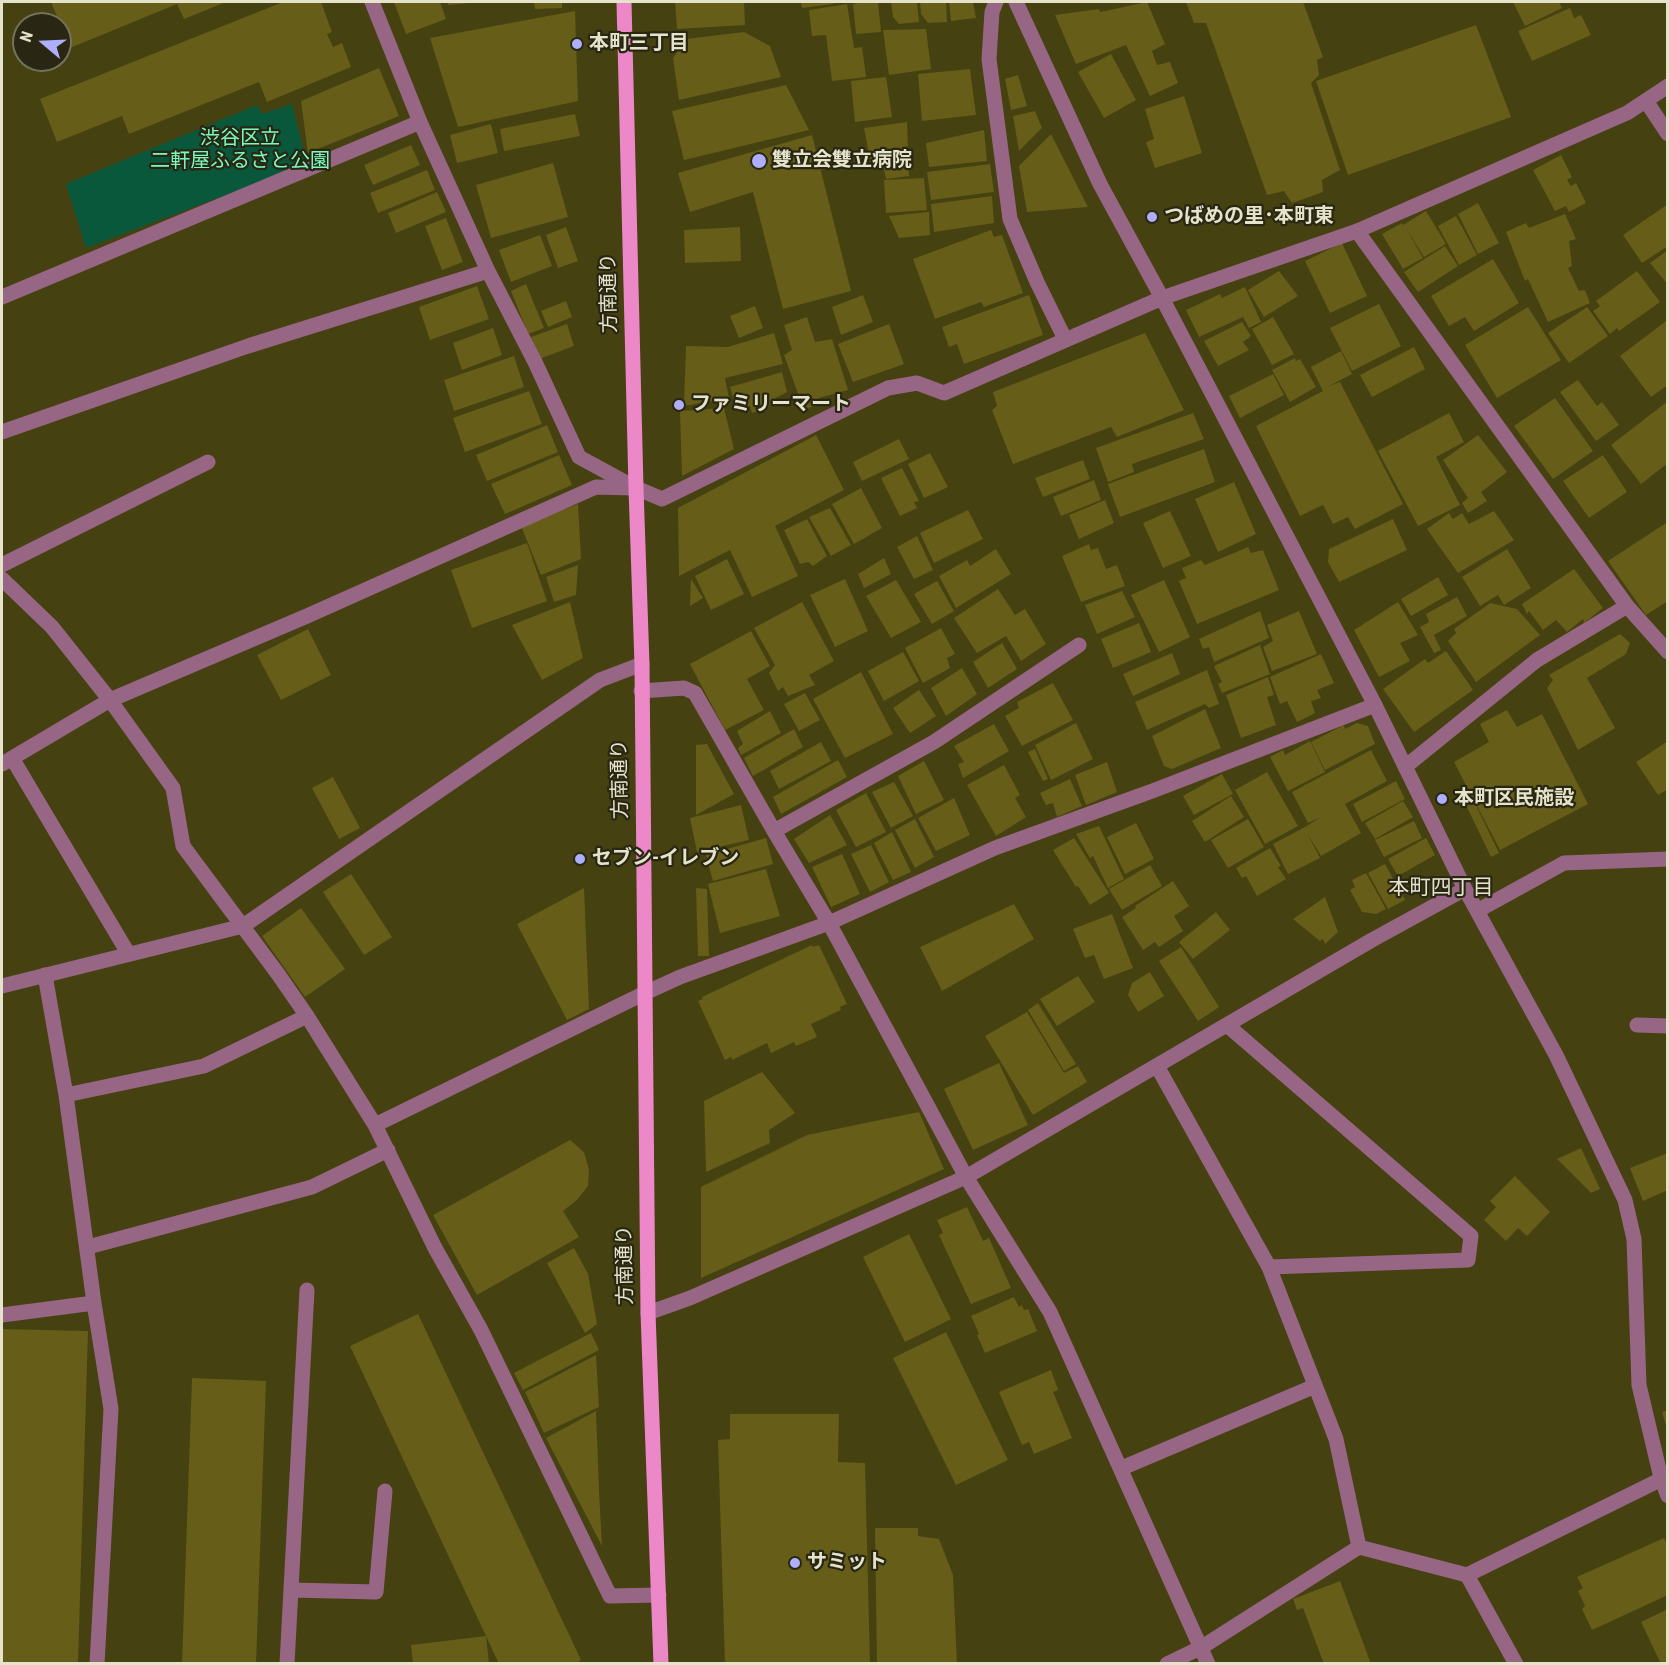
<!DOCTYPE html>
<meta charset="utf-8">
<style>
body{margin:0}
#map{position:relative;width:1669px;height:1665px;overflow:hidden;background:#464110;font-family:"Roboto Condensed",sans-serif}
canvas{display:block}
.frame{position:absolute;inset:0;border:3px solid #e5e3ca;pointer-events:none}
.north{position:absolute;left:12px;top:12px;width:60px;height:60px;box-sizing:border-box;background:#292713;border:2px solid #74725c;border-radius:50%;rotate:289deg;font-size:16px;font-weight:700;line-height:24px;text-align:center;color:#e5e3ca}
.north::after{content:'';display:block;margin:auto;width:21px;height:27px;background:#adaffb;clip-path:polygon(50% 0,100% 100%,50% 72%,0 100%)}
</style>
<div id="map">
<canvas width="1669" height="1665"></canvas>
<div class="frame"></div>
<div class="north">N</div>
</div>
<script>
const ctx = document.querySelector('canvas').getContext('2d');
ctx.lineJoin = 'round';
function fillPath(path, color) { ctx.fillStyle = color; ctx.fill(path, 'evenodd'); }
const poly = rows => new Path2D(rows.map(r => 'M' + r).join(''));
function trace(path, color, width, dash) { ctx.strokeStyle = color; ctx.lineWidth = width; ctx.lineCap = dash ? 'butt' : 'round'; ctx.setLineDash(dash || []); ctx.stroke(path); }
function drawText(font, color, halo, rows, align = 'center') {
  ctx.font = font + ' "Roboto Condensed","Noto Sans JP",sans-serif'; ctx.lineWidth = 4.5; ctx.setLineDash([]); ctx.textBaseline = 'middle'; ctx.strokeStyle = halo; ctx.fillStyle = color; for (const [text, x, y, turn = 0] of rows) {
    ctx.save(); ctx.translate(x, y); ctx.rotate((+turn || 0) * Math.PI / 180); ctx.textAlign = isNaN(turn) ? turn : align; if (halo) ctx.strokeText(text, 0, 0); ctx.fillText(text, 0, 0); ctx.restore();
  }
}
fillPath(poly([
 [292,104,307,164,86,248,66,184,257,105,262,114]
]), '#09583c');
fillPath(poly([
 [51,2,226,2,184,19,177,4,70,48],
 [283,2,321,2,332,32,327,34,333,47,342,43,351,67,267,102,259,82,129,134,122,116,57,142,40,99],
 [394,2,440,2,446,19,406,34],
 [448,2,471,2,471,3,448,5],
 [534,2,562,2,562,8,535,9],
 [675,2,744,2,745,25,677,29],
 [801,2,833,2,833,4,802,8],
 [861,2,878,2,881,32,856,34,853,4],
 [891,2,917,2,919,22,899,24,893,17],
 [920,2,946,2,947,22,928,23,921,14],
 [949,2,973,2,976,18,951,21],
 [1147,2,1165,44,1152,51,1157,65,1170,62,1178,83,1150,96,1126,45,1076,64,1055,15,1099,9,1100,12],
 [1186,2,1303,2,1323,57,1317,60,1319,75,1311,83,1340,170,1322,180,1323,192,1292,203,1284,191,1267,195,1206,23,1194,23],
 [1513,2,1559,2,1562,8,1525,26],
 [847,4,854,48,862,47,866,77,832,81,826,35,812,36,809,10],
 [1570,8,1574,18,1581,15,1591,35,1532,61,1518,31],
 [575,11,578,101,458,127,430,38],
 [1476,25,1511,117,1348,175,1316,81],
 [926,29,931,69,889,75,883,30],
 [744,32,770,46,781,77,679,100,673,58,686,39],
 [1111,54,1136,100,1104,118,1078,72],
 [379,68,399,116,308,153,301,101],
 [970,69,976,115,922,121,918,74],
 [1018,75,1027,106,1011,110,1005,79],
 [886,77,892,117,855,122,851,81],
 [786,85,809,130,684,160,672,111],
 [1184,96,1202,153,1155,168,1146,142,1154,139,1145,109],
 [1035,111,1042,128,1019,151,1013,116],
 [575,114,580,136,504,151,500,129],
 [907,122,909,176,886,179,883,164,871,165,864,128],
 [491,124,498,153,457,163,450,135],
 [984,130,987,161,929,167,926,143],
 [1051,134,1088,207,1027,212,1019,166],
 [812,135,851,291,783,309,753,192,690,212,678,173],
 [411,145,420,165,373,185,364,165],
 [1561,155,1572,177,1567,180,1571,186,1576,183,1586,203,1569,212,1566,206,1555,211,1533,170],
 [553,163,568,217,491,238,476,185],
 [990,164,994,192,931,200,927,172],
 [427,170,435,190,378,213,370,193],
 [924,178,927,210,886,213,884,180],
 [437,192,446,212,396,233,388,213],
 [992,196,994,223,934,232,931,204],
 [1478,203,1499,243,1478,254,1458,214],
 [1668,204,1668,246,1642,263,1623,235],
 [1426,211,1446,244,1424,257,1406,228,1423,258,1403,269,1382,234,1402,223,1403,225],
 [929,212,930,235,899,238,889,216],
 [1565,214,1576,239,1569,241,1572,266,1568,268,1579,291,1585,290,1590,303,1548,322,1528,279,1525,281,1506,232,1526,223,1529,228],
 [1456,216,1477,255,1459,265,1438,226],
 [446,218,463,262,442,270,425,226],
 [566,227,578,261,558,268,546,235],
 [740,227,741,261,685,263,684,230],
 [991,230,994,237,1002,235,1023,293,984,307,981,302,935,319,913,259],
 [540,235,552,266,511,282,499,250],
 [1342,243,1367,296,1330,313,1305,261],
 [1445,246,1458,266,1418,292,1404,272],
 [1668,250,1668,285,1650,263],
 [1493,259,1519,303,1474,331,1465,317,1449,326,1431,296],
 [1279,271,1298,296,1264,317,1248,290],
 [1637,271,1660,302,1619,331,1617,328,1610,334,1593,311,1600,306,1596,301],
 [526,284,544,328,528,334,511,291],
 [477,286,489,319,430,340,419,307],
 [1245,287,1261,322,1249,328,1243,317,1199,337,1186,310,1220,294,1222,298],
 [863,295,873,322,841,335,832,307],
 [1029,295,1043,335,964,364,957,344,949,347,942,327],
 [566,301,572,317,548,327,541,311],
 [1379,304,1401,346,1352,371,1330,328],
 [755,306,763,328,739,338,730,316],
 [1528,307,1561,360,1497,398,1465,345],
 [1587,307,1608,336,1569,363,1548,333],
 [807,317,815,342,832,339,848,390,819,398,819,404,804,410,784,355,792,350,784,325],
 [1273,317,1294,354,1272,365,1252,329],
 [1666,321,1668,323,1668,385,1651,397,1620,356],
 [1242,322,1251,336,1243,342,1249,350,1218,366,1204,341],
 [567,324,574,346,539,359,531,337],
 [889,324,904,364,853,382,838,344],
 [493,328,502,355,462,370,453,343],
 [774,333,783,364,725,378,729,398,684,406,686,346,728,347],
 [1145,333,1184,410,1117,437,1111,427,1013,464,992,410,997,406,993,392],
 [1414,347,1425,369,1372,397,1360,375],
 [1341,351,1352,374,1327,387,1340,382,1403,504,1355,529,1348,517,1333,524,1323,505,1300,516,1256,426,1323,391,1311,367],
 [514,356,524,387,454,411,444,380],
 [1295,358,1296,361,1300,359,1316,387,1290,402,1272,370],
 [782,372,787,392,770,401,769,407,752,413,750,406,737,410,730,387],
 [1273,374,1284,395,1240,418,1229,396],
 [1578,380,1597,406,1602,402,1619,425,1596,441,1560,392],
 [529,391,542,424,465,452,453,418],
 [1555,398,1593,451,1553,479,1514,426],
 [1668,401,1668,463,1641,484,1611,445],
 [724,408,734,449,682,476,680,411],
 [1193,413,1204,439,1132,464,1134,472,1108,482,1096,448],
 [1449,413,1464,442,1436,457,1460,505,1418,526,1378,451],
 [547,425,558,452,487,481,476,455],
 [816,435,844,490,775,526,798,576,752,597,730,550,679,576,678,508],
 [1478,435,1507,472,1481,492,1487,501,1468,513,1462,503,1468,498,1443,460],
 [899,439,909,459,862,481,853,462],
 [1204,449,1215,482,1120,517,1108,484],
 [930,453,948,487,924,498,908,464],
 [559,455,572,485,505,514,491,484],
 [1603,455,1627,492,1589,518,1563,481],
 [1083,460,1090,479,1043,497,1035,478],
 [902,468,919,501,914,502,917,508,900,516,881,478],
 [1094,480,1101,500,1061,516,1053,497],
 [1234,482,1256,534,1218,552,1195,499],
 [861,488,882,528,854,544,832,504],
 [1105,500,1114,523,1079,539,1069,515],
 [578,504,581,559,541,575,521,526],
 [830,508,851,545,831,556,809,517],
 [968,510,983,539,934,563,920,533],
 [1170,511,1191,556,1163,568,1143,523],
 [1494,511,1514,540,1458,573,1427,529,1449,513,1453,519,1462,513,1469,524],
 [807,519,827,556,813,566,808,562,800,564,784,530],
 [1393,519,1407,550,1339,582,1328,562,1329,549],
 [1666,523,1668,601,1646,615,1608,561],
 [917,536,933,570,914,579,897,547],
 [527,543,547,601,472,628,451,570],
 [1089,544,1091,550,1098,548,1106,569,1117,565,1125,586,1081,602,1062,556],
 [1248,547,1251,553,1263,550,1279,590,1197,624,1179,581,1186,578,1182,568,1201,560,1205,565],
 [996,549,1011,574,956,608,939,576,967,560,970,566],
 [1507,549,1531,588,1504,605,1498,595,1480,606,1462,577],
 [884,558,891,574,864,588,858,574],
 [727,559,744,594,711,610,695,576],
 [578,565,576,595,554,602,546,577],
 [1574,569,1603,608,1584,623,1583,619,1567,632,1556,620,1543,630,1529,611,1527,614,1522,604],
 [1438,577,1448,595,1411,616,1401,599],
 [691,579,703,598,690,606],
 [845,579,868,631,835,647,810,595],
 [896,580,921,622,891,638,866,596],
 [1164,580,1190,637,1159,652,1131,595],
 [937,581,954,611,932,624,914,594],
 [998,589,1015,615,1025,609,1046,644,1021,661,1006,636,977,653,954,618],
 [1122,591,1135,617,1097,634,1085,605],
 [1457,597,1467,616,1434,635,1441,650,1434,653,1420,627,1429,622,1426,614],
 [570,602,583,658,542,680,512,625],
 [802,602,834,661,809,675,815,685,788,696,783,687,778,691,769,673,775,665,754,628],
 [1398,602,1418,635,1400,643,1410,661,1379,677,1354,630],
 [1490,603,1517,609,1540,635,1476,682,1448,641,1456,633,1454,629],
 [1260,611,1269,638,1214,662,1209,647,1203,649,1199,639],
 [1299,611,1317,654,1272,671,1263,647,1273,641,1267,625],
 [1139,623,1151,652,1113,668,1101,639],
 [941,628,955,654,947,658,950,668,923,683,905,648],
 [308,629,331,675,281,700,257,655],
 [751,631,770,666,747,679,764,710,725,730,690,664],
 [1620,634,1630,643,1626,654,1587,678,1615,728,1578,750,1547,688,1553,680,1549,675],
 [1002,643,1017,669,988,688,973,662],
 [1260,645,1270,674,1222,693,1218,684,1222,682,1214,666],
 [1446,651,1473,690,1414,732,1383,689,1425,659,1428,663],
 [903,652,919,681,884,701,868,671],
 [1172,653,1180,674,1133,696,1123,674],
 [1321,654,1334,683,1317,690,1321,698,1311,701,1315,713,1297,722,1287,701,1280,704,1270,677],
 [962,668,977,694,946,716,931,688],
 [1207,670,1219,704,1209,708,1205,704,1147,730,1135,702],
 [861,672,893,734,845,758,813,699],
 [1268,677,1274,695,1267,697,1276,725,1241,738,1226,695],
 [1053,683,1073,720,1022,746,1005,716,1019,708,1017,702],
 [919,690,936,716,910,733,893,708],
 [805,693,820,720,799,731,784,704],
 [1205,709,1221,748,1172,769,1164,766,1152,736],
 [1507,710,1517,727,1542,714,1588,804,1500,850,1454,762,1489,742,1480,724],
 [770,711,781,733,741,755,738,748,743,744,737,731],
 [1076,723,1093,759,1051,780,1035,745],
 [1357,723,1368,726,1375,744,1325,770,1311,742,1344,725,1345,729],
 [994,724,1009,751,963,778,958,764,964,762,954,746],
 [794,729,803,747,753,776,744,758],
 [1310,741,1325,772,1288,791,1270,757,1283,750,1285,755],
 [1668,741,1668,789,1658,795,1636,762],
 [821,742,831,761,779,789,770,771],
 [707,744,734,794,696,815,696,745],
 [1035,749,1048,779,1043,781,1028,752],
 [1371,750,1387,781,1345,804,1361,833,1321,856,1307,833,1320,858,1288,874,1273,844,1305,827,1321,817,1308,823,1292,792],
 [838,760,847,777,781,814,773,797],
 [924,761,944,800,916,814,898,776],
 [1107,762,1117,792,1086,805,1075,775],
 [1004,765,1020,795,1015,798,1026,817,996,836,967,785],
 [1267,772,1298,826,1265,844,1235,790],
 [1222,774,1233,794,1194,815,1183,796],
 [333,777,360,828,339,839,312,788],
 [1070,779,1082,806,1057,817,1053,803,1046,805,1040,793],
 [1396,781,1405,799,1362,822,1353,804],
 [894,782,913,816,891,828,872,792],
 [866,793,886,832,856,847,836,810],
 [1471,795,1499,853,1491,857,1463,799],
 [1231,796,1244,817,1205,842,1192,821],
 [954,798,970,835,936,851,918,818],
 [1403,801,1413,817,1375,839,1365,823],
 [741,805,749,840,697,852,690,818],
 [830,815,847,845,809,863,794,839],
 [915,819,934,857,915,868,895,830],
 [1248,819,1264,847,1228,868,1211,840],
 [1414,821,1422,838,1384,857,1375,840],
 [1136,823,1154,859,1125,874,1107,837],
 [1099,826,1124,879,1108,888,1093,856,1090,858,1076,834],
 [892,832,911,872,893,880,874,843],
 [766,838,773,864,713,881,706,855],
 [1074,838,1109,893,1090,905,1078,886,1076,887,1053,850],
 [1426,838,1435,855,1398,876,1388,859],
 [871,845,889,882,870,892,851,854],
 [1270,848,1281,866,1278,867,1286,879,1257,896,1246,876,1242,878,1236,868],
 [842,854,860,894,831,907,812,867],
 [1385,864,1405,900,1388,909,1368,873],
 [1150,865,1162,886,1122,910,1109,889],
 [766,869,780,916,720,933,708,884],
 [1366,873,1386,909,1376,914,1362,912,1350,890,1355,887,1352,880],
 [351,874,392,937,364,955,323,892],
 [1173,881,1189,906,1174,916,1183,931,1159,947,1155,942,1143,950,1122,917,1136,908,1135,906],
 [584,888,589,1009,567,1020,517,924],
 [696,888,707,889,709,956,698,956],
 [1325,897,1338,932,1325,944,1323,939,1320,941,1293,919],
 [1014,904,1034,939,942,991,920,947],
 [301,908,345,969,305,997,262,936],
 [1216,912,1230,930,1193,959,1179,942],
 [1112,914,1133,968,1104,979,1094,955,1085,958,1073,929],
 [812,945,813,947,819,945,847,1004,840,1007,841,1010,811,1024,817,1037,796,1046,794,1042,771,1053,767,1043,732,1060,731,1057,725,1060,698,1001,703,999,702,997],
 [1181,947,1219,1007,1198,1021,1159,961],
 [1150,972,1164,996,1138,1012,1128,995,1132,983],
 [1078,976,1095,1002,1057,1026,1040,999],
 [1038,1003,1076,1064,1064,1071,1028,1010],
 [1027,1012,1064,1073,1078,1066,1087,1082,1033,1115,985,1036],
 [999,1063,1028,1125,973,1150,944,1089],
 [762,1072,795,1113,769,1130,770,1143,706,1172,704,1101],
 [919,1112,944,1169,701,1278,701,1187,807,1135],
 [570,1140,584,1152,589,1170,588,1186,577,1200,563,1211,579,1237,477,1295,433,1215],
 [1581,1148,1600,1189,1591,1193,1557,1159],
 [1668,1153,1668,1190,1643,1201,1630,1168],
 [1515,1176,1550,1212,1527,1236,1518,1228,1506,1241,1484,1220,1496,1207,1490,1201],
 [967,1207,983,1241,989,1238,1011,1288,971,1304,939,1235,943,1233,937,1220],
 [909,1234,951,1319,905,1342,863,1257],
 [574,1248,588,1274,597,1324,585,1333,547,1263],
 [1014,1297,1019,1307,1022,1305,1024,1310,1028,1309,1037,1331,985,1353,977,1335,979,1334,971,1316],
 [418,1314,581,1660,575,1664,499,1664,486,1636,489,1664,413,1664,411,1645,486,1636,350,1346],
 [2,1329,88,1331,78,1664,2,1664],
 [946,1332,1008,1460,956,1485,893,1358],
 [591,1333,599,1350,523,1390,514,1373],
 [596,1355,599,1407,544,1433,525,1392],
 [1051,1370,1058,1390,1053,1392,1072,1438,1034,1454,1029,1442,1022,1445,999,1392],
 [192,1378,266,1381,256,1664,182,1664],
 [1668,1410,1668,1429,1667,1429,1662,1412],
 [596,1411,599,1491,602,1546,546,1438],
 [730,1414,839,1414,838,1462,865,1463,870,1664,725,1664,718,1440,730,1439],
 [875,1528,918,1528,918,1536,939,1539,953,1575,957,1664,877,1664],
 [1664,1538,1668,1545,1668,1595,1592,1630,1582,1609,1585,1606,1578,1591,1583,1588,1577,1577],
 [1340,1581,1371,1664,1324,1664,1303,1608,1297,1610,1293,1599],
 [1668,1609,1668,1664,1661,1664,1641,1622]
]), '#655d18');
trace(poly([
 [372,2,420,122,488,271,535,362,579,457,636,488,662,499,888,388,917,383,944,393,1162,298,1357,231,1627,113,1668,86],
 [996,2,992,12,989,59,1010,219,1037,282,1065,339],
 [1016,2,1100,184,1162,298,1375,705,1465,889,1556,1055,1625,1200,1634,1239,1639,1385,1661,1478,1668,1496],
 [1646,101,1668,134],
 [1357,231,1627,606,1668,652],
 [2,297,420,122],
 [2,432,248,346,488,271],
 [2,565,208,462],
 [2,579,52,627,110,700,173,788,183,846,278,974,307,1016,375,1125,435,1248,481,1330,610,1596,659,1595],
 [641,691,684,688,695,693,774,831,829,923,966,1177,1050,1312,1208,1664],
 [12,758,128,953],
 [2,764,110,700,307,616,596,487,633,488],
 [1405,767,1537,660,1627,606],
 [774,831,934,742,1079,645],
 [1477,911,1564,863,1668,859],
 [45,975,66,1095,94,1303,111,1409,97,1664],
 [2,986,243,926,600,680,642,664],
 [1227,1025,1471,1236,1468,1260,1269,1267],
 [1637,1025,1668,1026],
 [1157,1066,1269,1267,1336,1439,1359,1547],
 [66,1095,204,1066,307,1016],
 [375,1125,645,993,680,977,829,923,995,848,1155,790,1375,705],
 [88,1247,312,1187,388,1150],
 [648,1313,690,1298,966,1177,1372,940,1465,889],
 [2,1315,94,1303],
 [1122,1468,1315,1386],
 [1467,1575,1516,1664],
 [291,1590,376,1592,385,1491],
 [287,1664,307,1290],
 [1167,1664,1202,1647,1359,1547,1467,1575,1668,1476]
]), '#986685', 15);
trace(poly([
 [624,2,636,488,642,664,648,1313,661,1664]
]), '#ed88c8', 15);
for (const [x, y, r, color] of [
 [577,44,6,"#adaffb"],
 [759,161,8,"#adaffb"],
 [1152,217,6,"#adaffb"],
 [679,405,6,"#adaffb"],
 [1442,799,6,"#adaffb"],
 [580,859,6,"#adaffb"],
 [795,1563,6,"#adaffb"]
]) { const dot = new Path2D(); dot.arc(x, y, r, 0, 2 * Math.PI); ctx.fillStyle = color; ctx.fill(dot); trace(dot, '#292713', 2); }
drawText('bold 20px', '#e5e3ca', '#292713', [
 ["本町三丁目",589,44],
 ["雙立会雙立病院",772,161],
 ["つばめの里･本町東",1164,217],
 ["ファミリーマート",691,405],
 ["本町区民施設",1454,799],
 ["セブン-イレブン",592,859],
 ["サミット",807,1563]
], 'left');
drawText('20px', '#7afac1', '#292713', [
 ["渋谷区立",240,139],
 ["二軒屋ふるさと公園",240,162]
]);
drawText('20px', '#e5e3ca', '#292713', [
 ["方南通り",610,293,-91],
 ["方南通り",621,779,-91],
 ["方南通り",626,1265,-91]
]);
drawText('21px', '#e5e3ca', '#292713', [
 ["本町四丁目",1441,889]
]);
</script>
